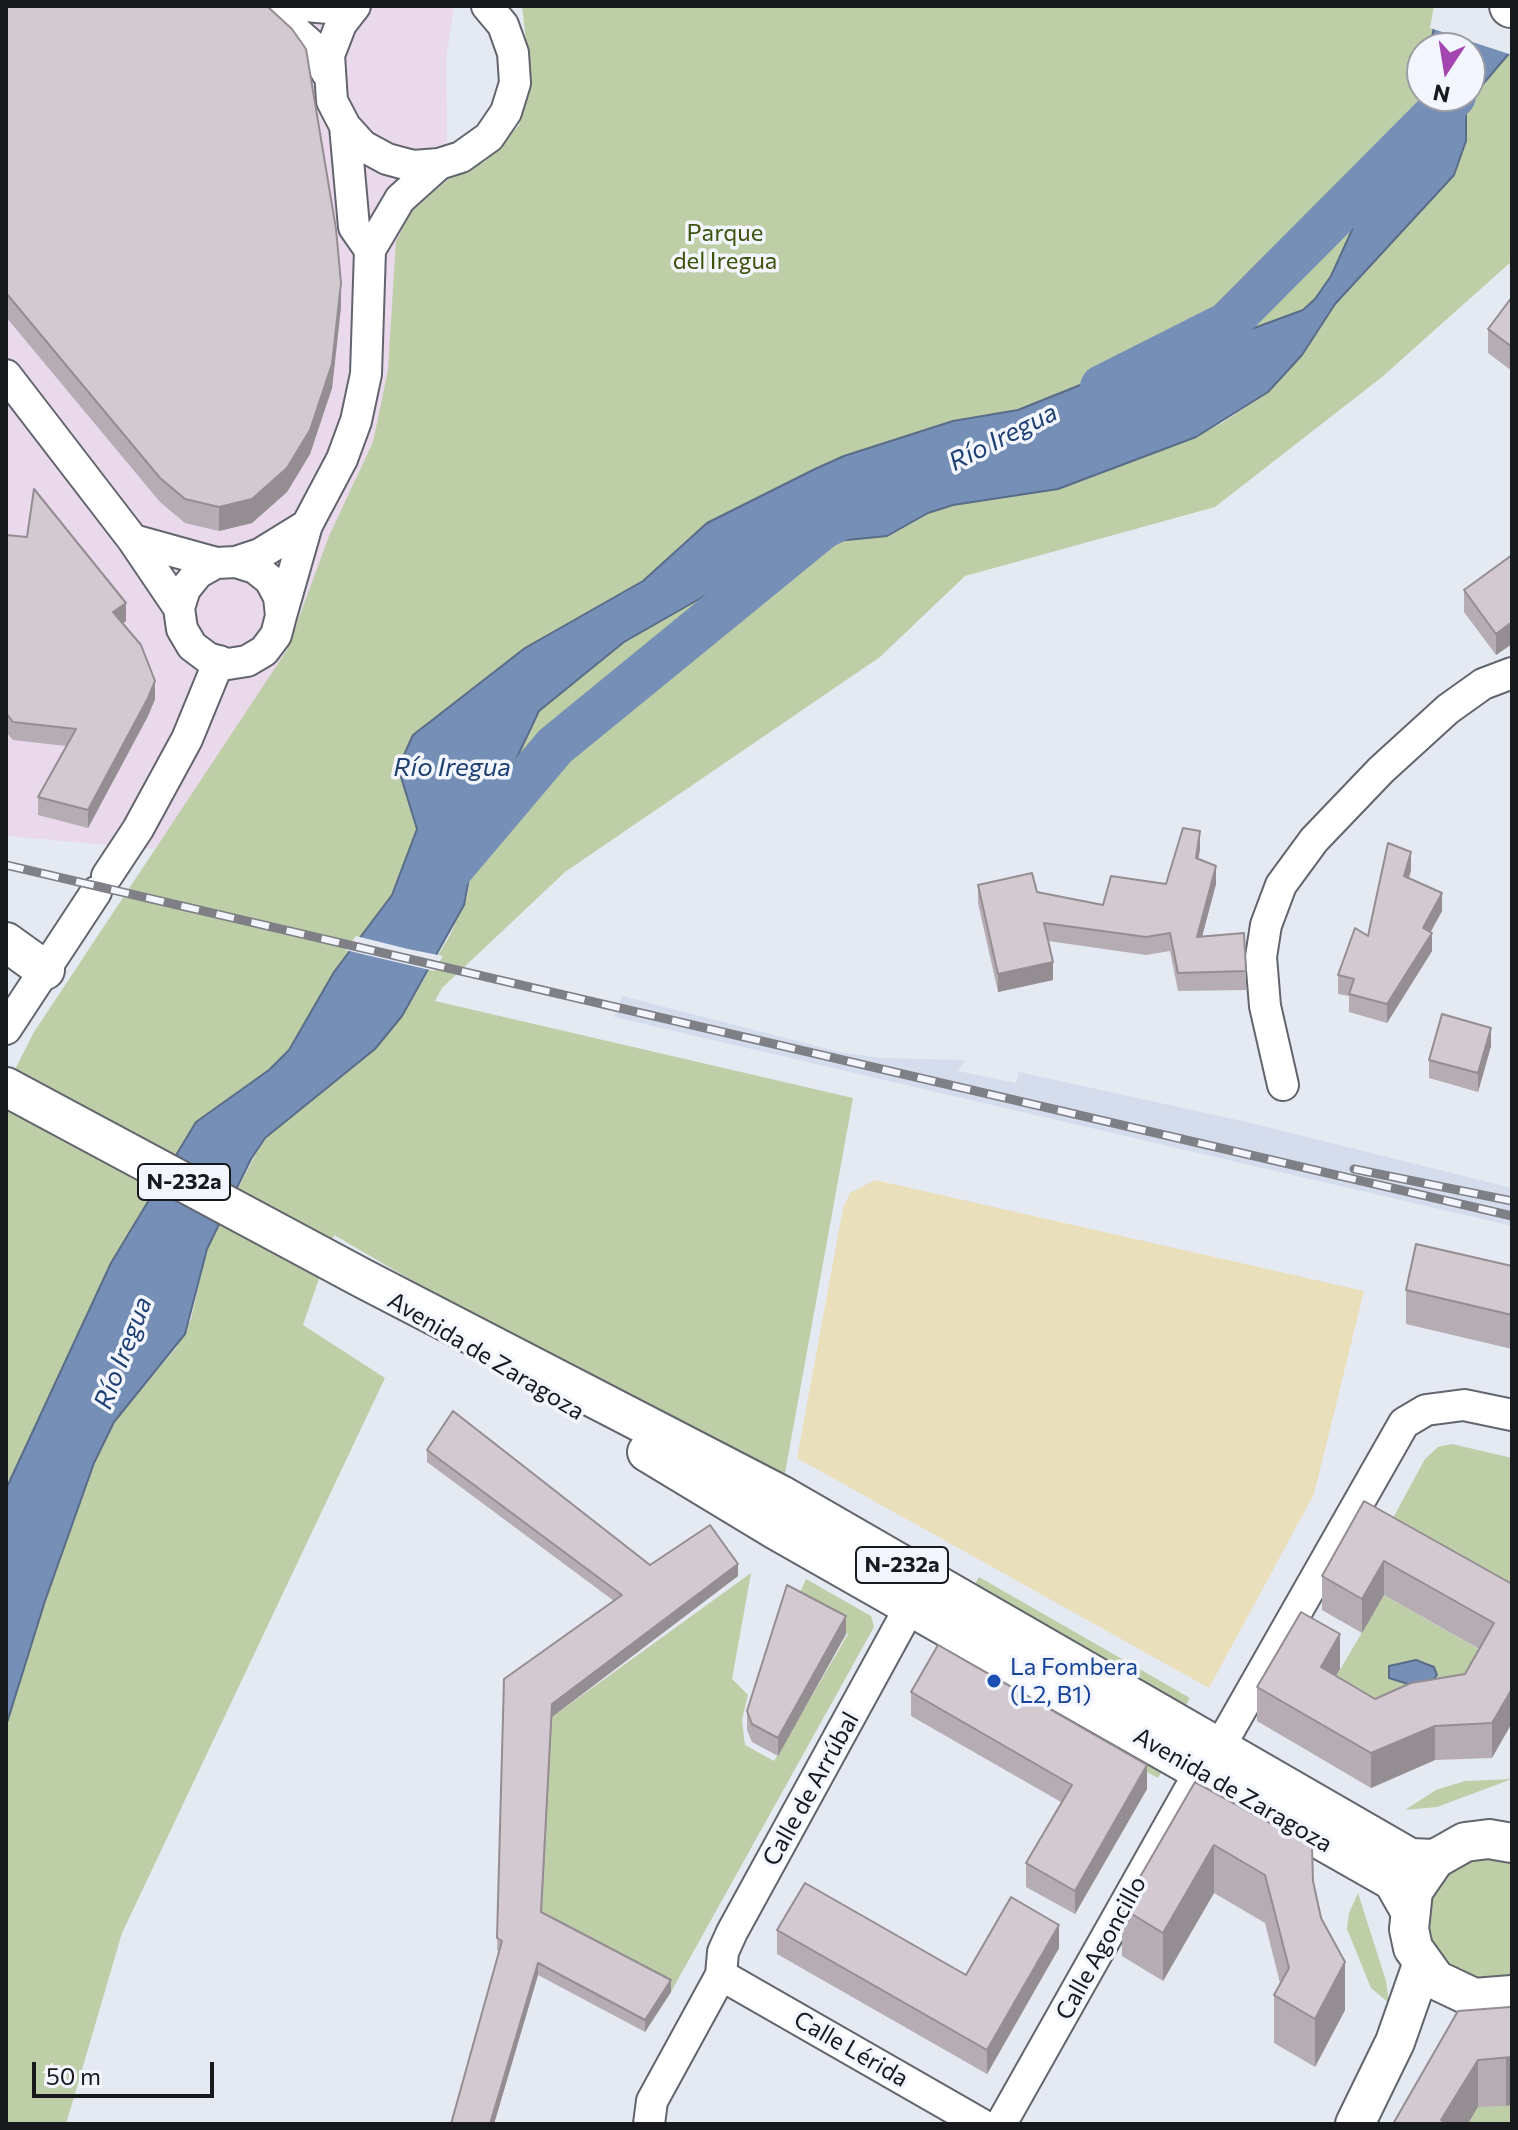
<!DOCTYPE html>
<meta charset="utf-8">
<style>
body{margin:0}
#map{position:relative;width:1518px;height:2130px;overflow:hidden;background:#e5e9f2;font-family:Commissioner,sans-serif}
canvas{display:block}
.frame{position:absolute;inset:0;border:8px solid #18191c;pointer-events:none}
.north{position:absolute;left:1406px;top:32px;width:80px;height:80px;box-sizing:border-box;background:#f3f6fe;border:2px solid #9b9ea4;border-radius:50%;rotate:192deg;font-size:22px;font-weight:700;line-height:32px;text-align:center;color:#18191c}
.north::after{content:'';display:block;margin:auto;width:28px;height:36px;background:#a346b0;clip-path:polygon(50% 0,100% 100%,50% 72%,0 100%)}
.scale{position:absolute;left:32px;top:2062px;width:182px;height:36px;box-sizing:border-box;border:4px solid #18191c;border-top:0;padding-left:10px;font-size:24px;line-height:28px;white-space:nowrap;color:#18191c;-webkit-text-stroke:6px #f3f6fe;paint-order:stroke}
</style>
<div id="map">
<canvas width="1518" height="2130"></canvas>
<div class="frame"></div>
<div class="north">N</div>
<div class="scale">50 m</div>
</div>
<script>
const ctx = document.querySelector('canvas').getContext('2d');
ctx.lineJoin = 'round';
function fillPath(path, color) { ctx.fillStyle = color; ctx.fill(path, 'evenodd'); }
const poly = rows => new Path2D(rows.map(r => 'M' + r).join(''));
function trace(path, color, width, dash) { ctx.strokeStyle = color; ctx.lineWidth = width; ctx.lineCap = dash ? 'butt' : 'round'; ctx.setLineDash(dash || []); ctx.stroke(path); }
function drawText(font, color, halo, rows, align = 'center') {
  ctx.font = font + ' Commissioner,sans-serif'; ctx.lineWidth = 7; ctx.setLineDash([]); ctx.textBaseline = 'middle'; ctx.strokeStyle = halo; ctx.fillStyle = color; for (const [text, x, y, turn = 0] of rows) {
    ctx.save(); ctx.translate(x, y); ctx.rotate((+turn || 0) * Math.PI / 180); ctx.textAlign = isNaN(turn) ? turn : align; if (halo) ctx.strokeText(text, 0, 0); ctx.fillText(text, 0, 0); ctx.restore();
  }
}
fillPath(poly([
 [622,996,840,1052,881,1058,965,1060,958,1071,1016,1083,1019,1072,1251,1123,1512,1188,1512,1226,614,1017]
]), '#d5dcec');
fillPath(poly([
 [6,6,454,6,446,60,450,308,260,713,154,849,6,836]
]), '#e9d9eb');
fillPath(poly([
 [522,6,1438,6,1430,48,1422,48,1422,96,1426,96,1388,171,1362,208,1331,276,1315,300,1303,310,1189,352,1110,373,1018,410,953,421,844,456,815,469,707,523,643,581,525,648,413,735,403,757,401,777,417,829,392,895,334,972,289,1050,269,1070,196,1122,111,1263,6,1489,6,1087,34,1032,287,650,329,536,373,442,388,370,396,241,412,211,453,175,484,162,519,125,531,84],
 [1512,49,1512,261,1382,377,1215,507,965,576,880,657,565,872,442,988,435,1001,853,1098,781,1495,334,1235,303,1325,385,1378,122,1933,66,2124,6,2124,6,1726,45,1600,94,1463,114,1422,176,1348,191,1319,207,1249,264,1138,375,1049,402,1016,450,935,467,897,482,809,510,770,539,711,624,642,778,554,817,543,887,536,928,513,953,505,1058,489,1181,443,1222,423,1268,392,1302,355,1335,304,1454,175,1467,121,1466,105],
 [1452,1444,1512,1458,1512,1586,1393,1518,1425,1459,1438,1447],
 [751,1573,732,1679,748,1695,742,1720,745,1745,774,1761,848,1634,795,1604,806,1579,871,1616,874,1627,671,1992,541,1924,552,1717],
 [979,1577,1190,1698,1186,1705,974,1586],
 [1384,1595,1494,1658,1465,1708,1321,1702],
 [1004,1681,1163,1769,1158,1778,999,1689],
 [1512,1779,1437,1807,1405,1810,1436,1790,1465,1781],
 [1512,1854,1512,1974,1495,1978,1474,1977,1456,1970,1431,1942,1425,1923,1425,1904,1456,1858],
 [1358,1893,1386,1981,1389,2003,1371,1988,1347,1929,1349,1913],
 [1512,2105,1512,2124,1468,2124,1478,2107]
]), '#becea7');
fillPath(poly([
 [875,1180,1364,1291,1314,1494,1209,1688,797,1458,843,1208,850,1193]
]), '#e9dfba');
const water = poly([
 [1438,6,1512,50,1466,104,1466,141,1454,175,1335,304,1302,355,1268,392,1196,437,1058,489,953,505,928,513,887,536,817,543,778,554,624,642,539,711,511,770,482,809,464,905,402,1016,375,1049,265,1138,251,1159,207,1249,185,1334,114,1422,94,1463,45,1601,6,1726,6,1489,111,1263,196,1122,269,1070,289,1050,334,972,392,895,417,829,401,777,403,757,413,735,525,648,643,581,707,523,815,469,844,456,953,421,1018,410,1110,373,1189,352,1303,310,1315,299,1331,276,1362,208,1388,171,1426,96,1470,96,1470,48,1430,48,1438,6],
 [1416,1660,1434,1667,1437,1675,1433,1680,1411,1685,1389,1678,1389,1666,1416,1660]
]);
fillPath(water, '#758fb6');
trace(water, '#596c88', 2);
fillPath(poly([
 [1434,6,1512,6,1512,55,1430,28],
 [356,936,408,949,443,956,434,971,345,950]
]), '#e5e9f2');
trace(poly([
 [1102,387,1227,324,1454,96],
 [440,882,555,746,823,527,847,515]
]), '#758fb6', 44);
const minor = poly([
 [267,6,310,44,327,73],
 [306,6,351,10],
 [355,6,341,24,329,55,332,101,345,126,363,146,387,159,413,166,439,164,461,157,489,137,506,112,515,83,513,53,503,25,487,6],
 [345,126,354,227,370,250],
 [6,375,133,540,179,608],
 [133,540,216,563],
 [236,562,255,568,270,580,279,597,281,616,276,635,264,651,247,661,228,664,208,658,192,646,182,629,179,608,185,589,198,573,216,563,236,562,260,554,307,525],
 [281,616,307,525,342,459,356,421,366,374,370,250,400,199,439,164],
 [107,876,138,829,187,739,219,661],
 [6,1029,96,892],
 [1283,1085,1265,1006,1261,957,1266,925,1281,885,1314,840,1381,770,1448,709,1483,684,1512,673],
 [1219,1748,1404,1423,1426,1410,1464,1405,1512,1415],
 [721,1975,981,2124],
 [649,2124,652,2101,721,1975,723,1952,732,1932,910,1607],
 [1001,2124,1200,1771]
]);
const major = poly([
 [6,942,45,970],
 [6,1087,362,1278,781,1495,1410,1858,1435,1859],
 [647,1452,776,1530,1393,1881,1409,1909],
 [1512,1843,1489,1839,1465,1842,1435,1859,1413,1891,1409,1929,1413,1948,1436,1980,1474,1998,1512,1995],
 [1355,2124,1395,2042,1422,1965]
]);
const highway = poly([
 [1511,6,1512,6]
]);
trace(minor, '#62656e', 34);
trace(major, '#62656e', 42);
trace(highway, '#62656e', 46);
trace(minor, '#fff', 30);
trace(major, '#fff', 38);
trace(highway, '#fff', 42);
const rail = poly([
 [6,865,1512,1216],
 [1354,1169,1512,1201]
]);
trace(rail, '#7e8086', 9);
trace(rail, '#f3f6fe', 6, [18]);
fillPath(poly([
 [6,6,341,307,332,388,310,454,287,492,252,523,219,531,185,523,160,502,6,317],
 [1512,297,1512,371,1488,353,1488,329],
 [6,535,126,621,123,623,155,699,148,716,88,828,38,815,38,797,66,746,13,740,6,732],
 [1512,555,1512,644,1496,655,1464,612,1464,590],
 [1200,849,1198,859,1216,884,1202,937,1246,971,1246,990,1178,991,1170,951,1146,955,1048,941,1053,980,998,992,978,903,978,885,1037,892,1103,905,1166,884],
 [1411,870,1409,878,1442,911,1430,932,1432,951,1387,1023,1349,1012,1349,996,1338,994,1338,975,1368,936],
 [1491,1046,1478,1092,1429,1078,1429,1060],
 [1512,1266,1512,1349,1406,1324,1406,1290],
 [427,1450,650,1565,738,1576,552,1717,542,1913,671,1992,645,2032,538,1975,494,2124,451,2124,499,1952,497,1950,504,1679,614,1601,427,1462],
 [1364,1501,1512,1584,1492,1758,1435,1760,1371,1788,1257,1721,1257,1687,1340,1669,1336,1676,1375,1699,1465,1674,1479,1649,1384,1595,1362,1633,1322,1610,1322,1576],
 [846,1634,778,1756,752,1742,747,1730,747,1711],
 [911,1692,1147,1789,1075,1914,1026,1887,1026,1863,1061,1802,911,1716],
 [1195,1782,1313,1881,1345,2010,1315,2067,1274,2043,1274,1995,1280,1983,1265,1923,1214,1893,1163,1981,1122,1956,1122,1908],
 [777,1930,966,1975,1059,1948,987,2074,777,1954],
 [1510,2007,1506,2106,1478,2107,1393,2124]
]), '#b5adb3');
fillPath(poly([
 [341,283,341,307,332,388,310,454,287,492,252,523,219,531,219,507],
 [126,603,126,621,113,630,113,612],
 [1512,622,1512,644,1496,655,1496,634],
 [155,681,155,699,148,716,88,828,88,810],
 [1200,831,1200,849,1196,876,1196,858],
 [1411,852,1411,870,1404,894,1404,876],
 [1216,866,1216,884,1197,955,1197,937],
 [1442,893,1442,911,1423,946,1423,928],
 [1432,933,1432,951,1387,1023,1387,1004],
 [1053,962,1053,980,998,992,998,974],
 [1491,1028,1491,1046,1478,1092,1478,1073],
 [1384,1561,1384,1595,1362,1633,1362,1599],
 [738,1564,738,1576,552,1717,541,1924,552,1704],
 [846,1616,846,1634,778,1756,778,1738],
 [1340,1634,1340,1669,1321,1702,1321,1667],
 [1512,1689,1512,1723,1492,1758,1492,1723],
 [1435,1726,1435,1760,1371,1788,1371,1753],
 [1147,1765,1147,1789,1075,1914,1075,1891],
 [1214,1845,1214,1893,1163,1981,1163,1933],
 [1059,1925,1059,1948,987,2074,987,2050],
 [1345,1962,1345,2010,1315,2067,1315,2019],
 [538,1963,538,1975,494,2124,490,2124],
 [671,1980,671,1992,645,2032,645,2020],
 [1512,2057,1512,2105,1506,2106,1506,2058],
 [1478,2060,1478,2107,1468,2124,1441,2124,1441,2120]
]), '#948d92');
const building = poly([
 [6,6,267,6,292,29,306,49,336,229,341,283,332,364,310,430,287,468,252,499,219,507,185,499,160,478,6,293,6,6],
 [1512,297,1512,347,1488,329,1512,297],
 [34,489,126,603,113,612,141,645,155,681,148,698,88,810,38,797,76,729,13,722,6,713,6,535,27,537,34,489],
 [1512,555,1512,622,1496,634,1464,590,1512,555],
 [1183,828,1200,831,1196,858,1216,866,1197,937,1244,933,1246,971,1178,973,1170,933,1146,937,1044,923,1053,962,998,974,978,885,1032,873,1037,892,1103,905,1111,876,1166,884,1183,828],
 [1388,843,1411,852,1404,876,1442,893,1423,928,1432,933,1387,1004,1349,994,1354,979,1338,975,1355,928,1368,936,1388,843],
 [1442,1014,1491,1028,1478,1073,1429,1060,1442,1014],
 [1416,1244,1512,1266,1512,1315,1406,1290,1416,1244],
 [453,1411,650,1565,710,1525,738,1564,552,1704,541,1912,671,1980,645,2020,538,1963,490,2124,451,2124,502,1941,497,1938,504,1679,622,1595,427,1450,453,1411],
 [1364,1501,1512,1584,1512,1689,1492,1723,1435,1726,1371,1753,1257,1687,1301,1612,1340,1634,1321,1667,1375,1699,1411,1683,1465,1674,1494,1623,1384,1561,1362,1599,1322,1576,1364,1501],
 [787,1585,846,1616,778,1738,752,1724,747,1711,787,1585],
 [938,1645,1147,1765,1075,1891,1026,1863,1072,1785,911,1692,938,1645],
 [1195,1782,1312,1846,1313,1881,1321,1918,1345,1962,1315,2019,1274,1995,1289,1968,1265,1875,1214,1845,1163,1933,1122,1908,1195,1782],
 [805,1883,966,1975,1011,1897,1059,1925,987,2050,777,1930,805,1883],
 [1510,2007,1512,2007,1512,2057,1478,2060,1441,2120,1446,2124,1393,2124,1458,2011,1510,2007]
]);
fillPath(building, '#d3c9d0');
trace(building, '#948d92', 2);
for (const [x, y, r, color] of [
 [994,1681,8,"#1a4fb4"]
]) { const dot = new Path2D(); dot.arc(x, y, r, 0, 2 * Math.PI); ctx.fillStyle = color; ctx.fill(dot); trace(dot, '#f3f6fe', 3); }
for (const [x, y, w] of [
 [184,1182,92],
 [902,1565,92]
]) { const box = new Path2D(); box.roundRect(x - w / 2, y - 18, w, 36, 6); ctx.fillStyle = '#f3f6fe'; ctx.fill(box); trace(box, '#18191c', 2); }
drawText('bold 22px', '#18191c', null, [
 ["N-232a",184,1182],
 ["N-232a",902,1565]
]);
drawText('24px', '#3d520a', '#f3f6fe', [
 ["Parque",725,233],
 ["del Iregua",725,261]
]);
drawText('24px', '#18191c', '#f3f6fe', [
 ["Avenida de Zaragoza",486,1356,31],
 ["Calle de Arrúbal",811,1789,-61],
 ["Avenida de Zaragoza",1233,1790,30],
 ["Calle Agoncillo",1101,1948,-61],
 ["Calle Lérida",851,2049,30]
]);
drawText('24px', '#164399', '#f3f6fe', [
 ["La Fombera",1010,1667],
 ["(L2, B1)",1010,1695]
], 'left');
drawText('italic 26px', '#1e4072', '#f3f6fe', [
 ["Río Iregua",1003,437,-27],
 ["Río Iregua",452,767],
 ["Río Iregua",123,1353,-69]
]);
</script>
